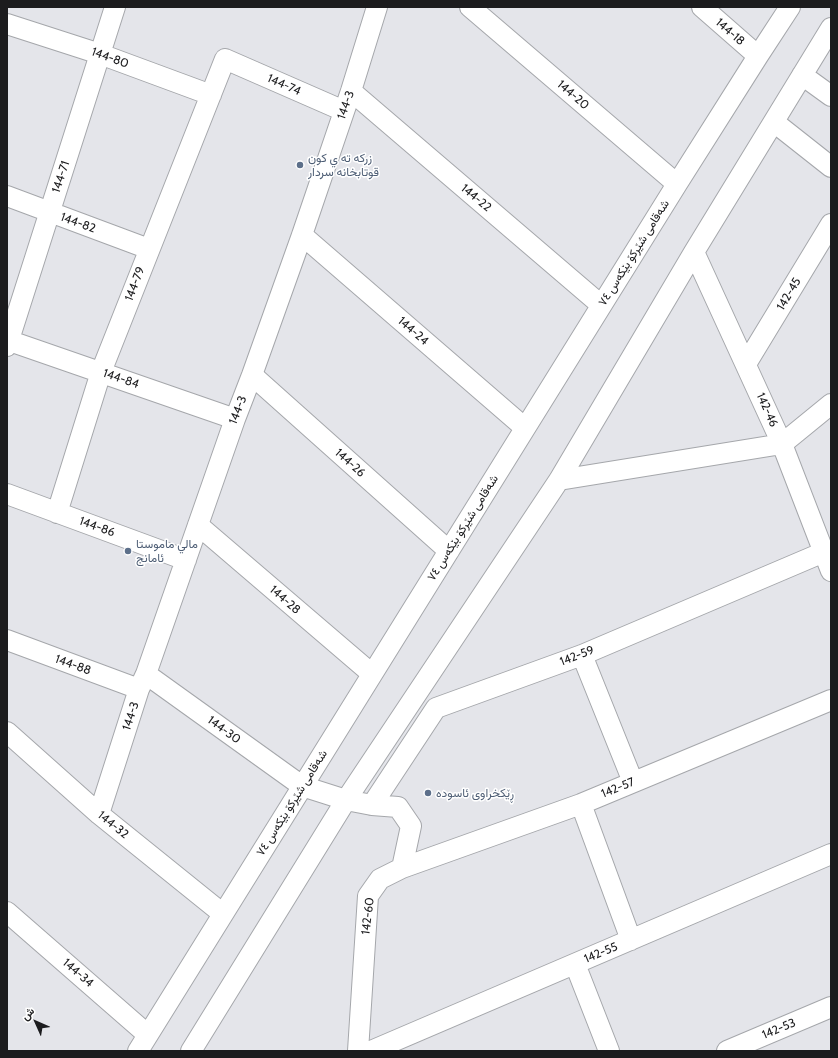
<!DOCTYPE html>
<meta charset="utf-8">
<style>
body{margin:0}
#map{position:relative;width:838px;height:1058px;overflow:hidden;background:#e4e5ea;font-family:Cabin,Vazirmatn,sans-serif}
canvas{display:block}
.frame{position:absolute;inset:0;border:8px solid #1c1c1e;pointer-events:none}
.north{position:absolute;left:16px;top:1002px;width:40px;height:40px;-webkit-text-stroke:3px #fff;paint-order:stroke;rotate:315deg;font-size:11px;font-weight:700;line-height:16px;text-align:center;color:#1c1c1e}
.north::after{content:'';display:block;margin:auto;width:14px;height:18px;background:#1c1c1e;clip-path:polygon(50% 0,100% 100%,50% 72%,0 100%)}
</style>
<div id="map">
<canvas width="838" height="1058"></canvas>
<div class="frame"></div>
<div class="north">ش</div>
</div>
<script>
const ctx = document.querySelector('canvas').getContext('2d');
ctx.lineJoin = 'round';
const poly = rows => new Path2D(rows.map(r => 'M' + r).join(''));
function trace(path, color, width, dash) { ctx.strokeStyle = color; ctx.lineWidth = width; ctx.lineCap = dash ? 'butt' : 'round'; ctx.setLineDash(dash || []); ctx.stroke(path); }
function drawText(font, color, halo, rows, align = 'center') {
  ctx.font = font + ' Cabin,Vazirmatn,sans-serif'; ctx.lineWidth = 3; ctx.setLineDash([]); ctx.textBaseline = 'middle'; ctx.strokeStyle = halo; ctx.fillStyle = color; for (const [text, x, y, turn = 0] of rows) {
    ctx.save(); ctx.translate(x, y); ctx.rotate((+turn || 0) * Math.PI / 180); ctx.textAlign = isNaN(turn) ? turn : align; if (halo) ctx.strokeText(text, 0, 0); ctx.fillText(text, 0, 0); ctx.restore();
  }
}
const minor = poly([
 [470,7,677,184],
 [702,7,758,56],
 [7,24,100,54,211,95],
 [802,75,831,96],
 [351,91,601,305],
 [774,122,831,167],
 [7,196,149,249],
 [302,235,525,428],
 [694,252,782,444,831,571],
 [7,340,235,419],
 [7,346,115,7],
 [746,364,831,224],
 [252,375,449,551],
 [559,480,782,444,831,404],
 [7,494,186,560],
 [57,513,101,372,225,59,344,111],
 [198,525,372,674],
 [7,640,139,689],
 [582,655,633,782],
 [146,674,302,786,346,800,372,805,398,807,411,826,402,868,380,879,368,896,358,1051],
 [7,732,99,814,223,914],
 [581,804,631,940],
 [372,805,436,708,582,655,824,552],
 [99,814,139,689,146,674,235,419,252,375,302,235,351,91,377,7],
 [402,868,581,804,831,700],
 [7,912,148,1035],
 [575,964,609,1051],
 [138,1051,677,184,758,56,790,7],
 [191,1051,346,800,559,480,694,252,831,28],
 [371,1051,831,854],
 [727,1051,831,1007]
]);
trace(minor, '#a5a7ab', 22);
trace(minor, '#fff', 20);
for (const [x, y, r, color] of [
 [300,165,4,"#5c6f8a"],
 [128,551,4,"#5c6f8a"],
 [428,793,4,"#5c6f8a"]
]) { const dot = new Path2D(); dot.arc(x, y, r, 0, 2 * Math.PI); ctx.fillStyle = color; ctx.fill(dot); trace(dot, '#fff', 1.5); }
drawText('12px', '#1c1c1e', '#fff', [
 ["144-18",730,32,41],
 ["144-80",110,58,20],
 ["144-74",284,85,24],
 ["144-20",573,95,41],
 ["144-3",346,105,-71],
 ["144-71",61,177,-72],
 ["144-22",476,198,40],
 ["144-82",78,223,20],
 ["شەقامی شێرکۆ بێکەس ٧٤",634,253,-58],
 ["144-79",135,284,-69],
 ["142-45",789,294,-59],
 ["144-24",413,331,41],
 ["144-84",121,379,19],
 ["144-3",238,410,-69],
 ["142-46",767,410,66],
 ["144-26",350,463,42],
 ["144-86",97,527,20],
 ["شەقامی شێرکۆ بێکەس ٧٤",463,528,-58],
 ["144-28",285,600,41],
 ["142-59",577,656,-21],
 ["144-88",73,665,20],
 ["144-3",131,716,-72],
 ["144-30",224,730,36],
 ["142-57",618,788,-22],
 ["شەقامی شێرکۆ بێکەس ٧٤",292,803,-58],
 ["144-32",113,825,39],
 ["142-60",368,916,-83],
 ["142-55",601,953,-23],
 ["144-34",78,973,41],
 ["142-53",779,1029,-23]
]);
drawText('12px', '#4e5e75', '#fff', [
 ["زركه ته ي كون",308,158],
 ["قوتابخانه سردار",308,172],
 ["مالي ماموستا",136,544],
 ["ئامانج",136,558],
 ["ڕێکخراوی ئاسودە",436,793]
], 'left');
</script>
